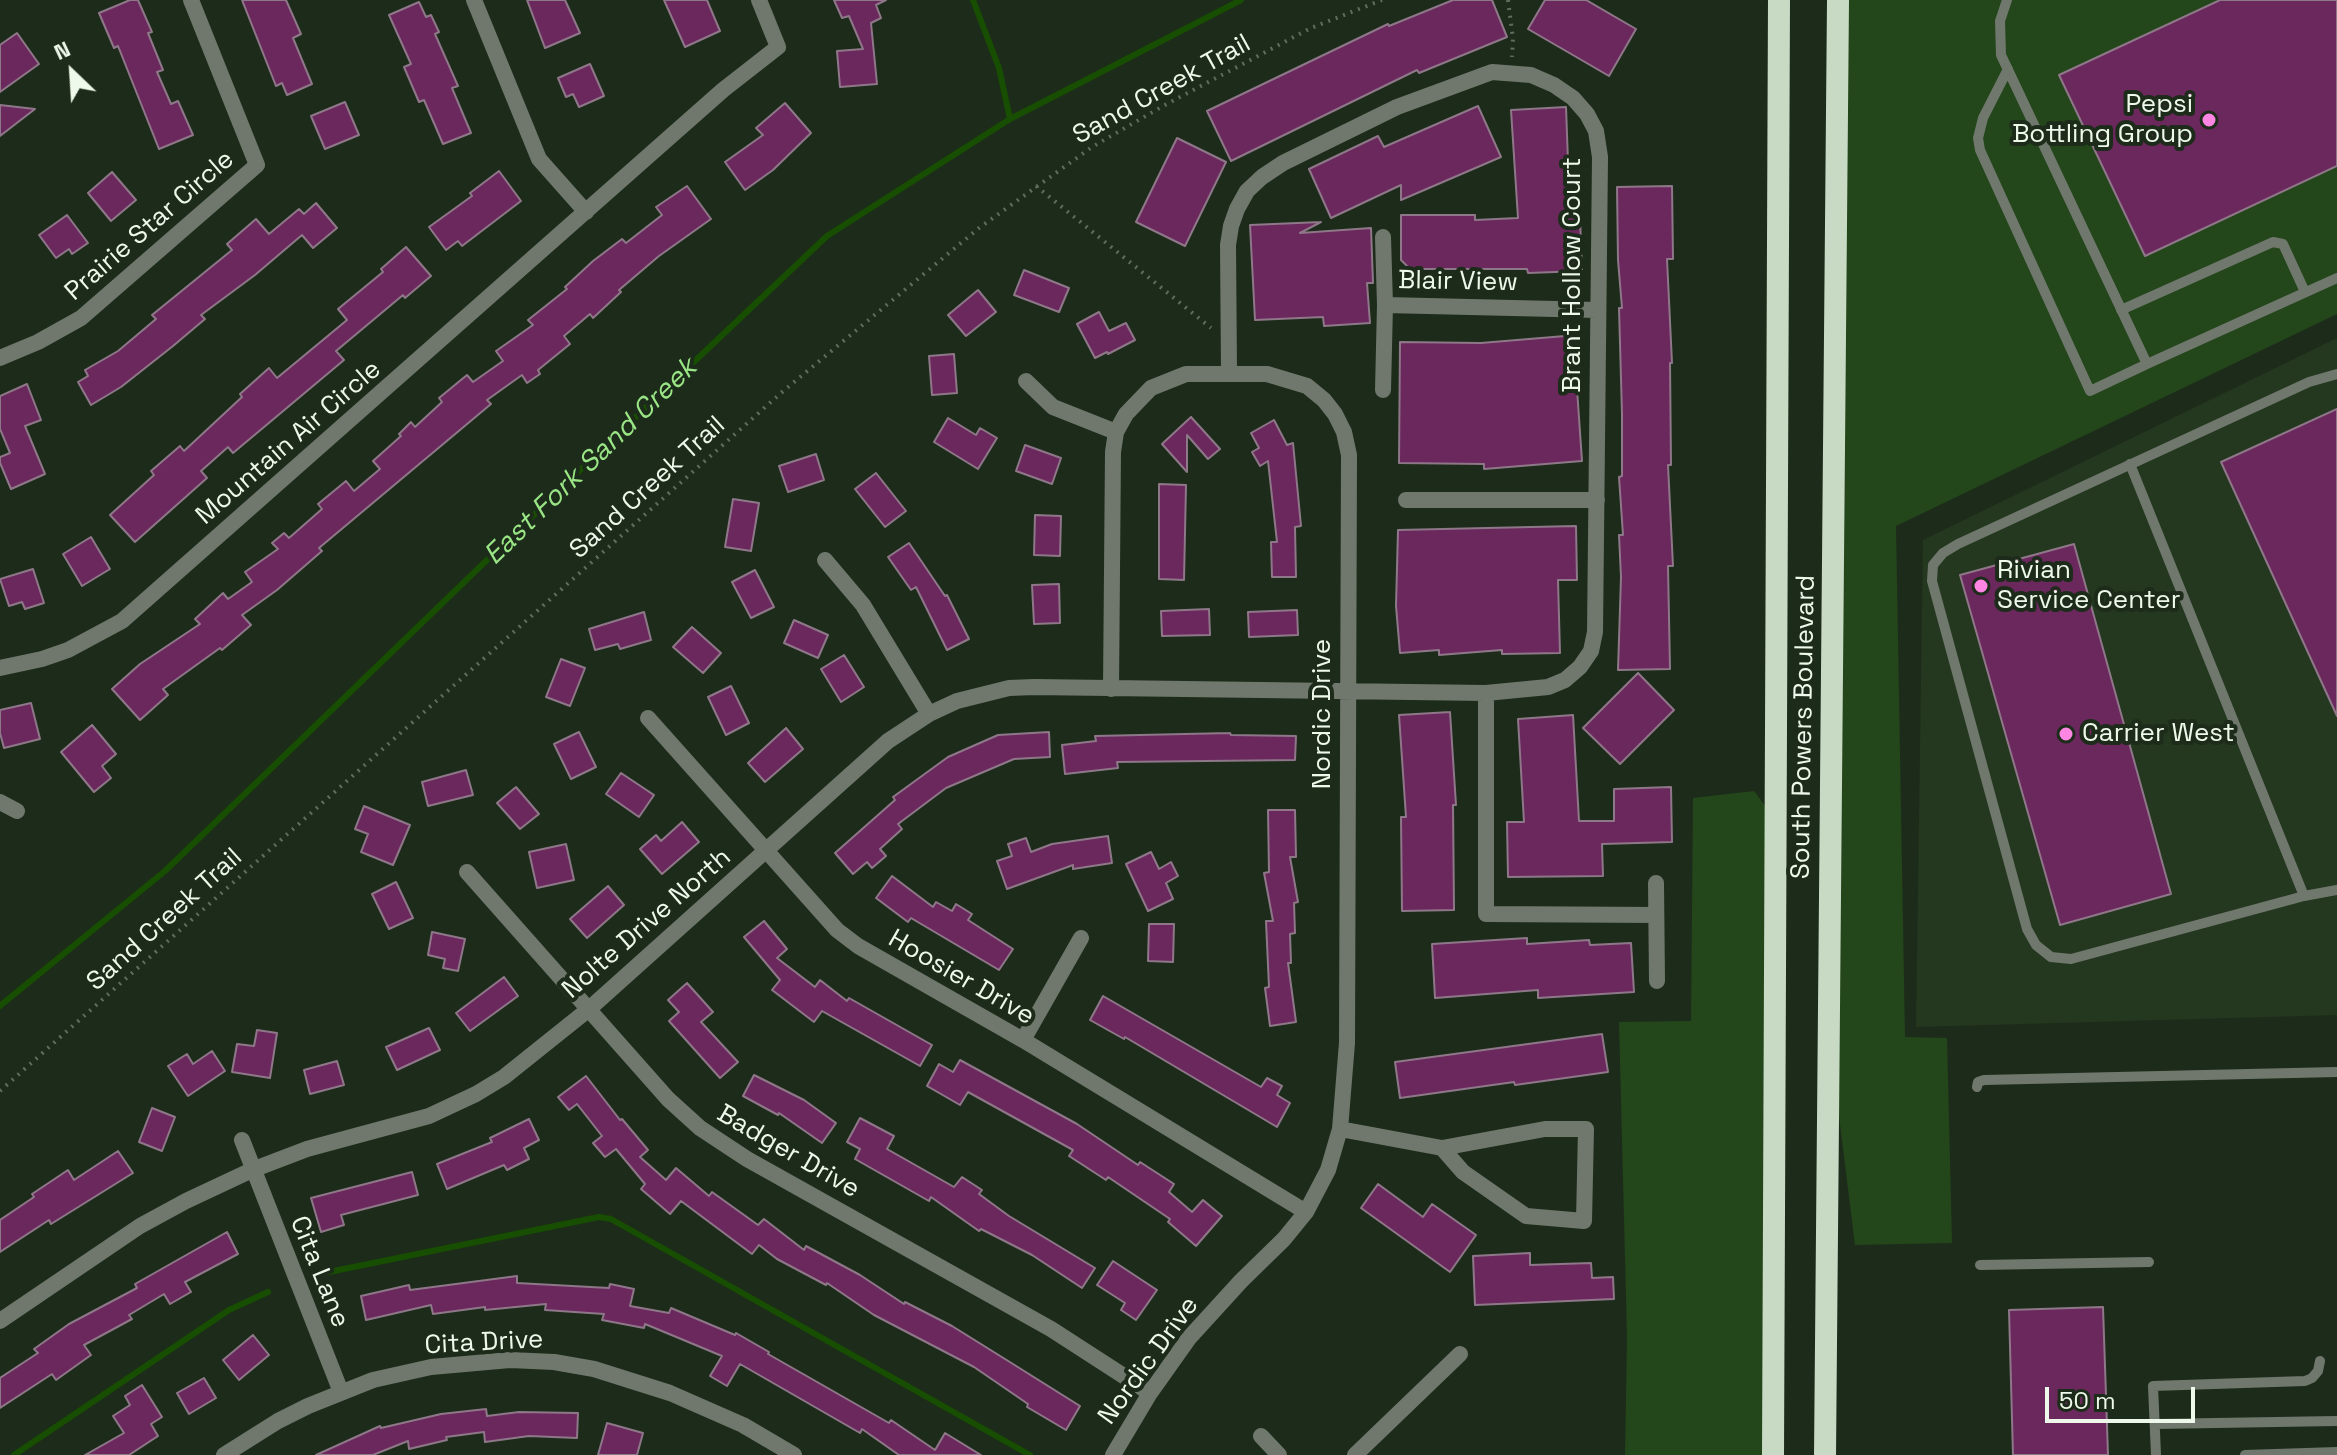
<!DOCTYPE html>
<style>
body{margin:0}
#map{position:relative;width:2337px;height:1455px;overflow:hidden;background:#1d2c1a;font-family:"Space Grotesk",sans-serif}
canvas{display:block}
.north{position:absolute;left:32px;top:32px;width:80px;height:80px;-webkit-text-stroke:6px #1d2c1a;paint-order:stroke;rotate:335deg;font-size:22px;font-weight:700;line-height:32px;text-align:center;color:#eef8eb}
.north::after{content:'';display:block;margin:auto;width:28px;height:36px;background:#eef8eb;clip-path:polygon(50% 0,100% 100%,50% 72%,0 100%)}
.scale{position:absolute;left:2045px;top:1387px;width:150px;height:36px;box-sizing:border-box;border:4px solid #eef8eb;border-top:0;padding-left:10px;font-size:24px;line-height:28px;white-space:nowrap;color:#eef8eb;-webkit-text-stroke:6px #1d2c1a;paint-order:stroke}
</style>
<div id="map">
<canvas width="2337" height="1455"></canvas>
<div class="north">N</div>
<div class="scale">50 m</div>
</div>
<script>
const ctx = document.querySelector('canvas').getContext('2d');
ctx.lineJoin = 'round';
function fillPath(path, color) { ctx.fillStyle = color; ctx.fill(path, 'evenodd'); }
const poly = rows => new Path2D(rows.map(r => 'M' + r).join(''));
function trace(path, color, width, dash) { ctx.strokeStyle = color; ctx.lineWidth = width; ctx.lineCap = dash ? 'butt' : 'round'; ctx.setLineDash(dash || []); ctx.stroke(path); }
function drawText(font, color, halo, rows, align = 'center') {
  ctx.font = font + ' "Space Grotesk",sans-serif'; ctx.lineWidth = 8; ctx.setLineDash([]); ctx.textBaseline = 'middle'; ctx.strokeStyle = halo; ctx.fillStyle = color; for (const [text, x, y, turn = 0] of rows) {
    ctx.save(); ctx.translate(x, y); ctx.rotate((+turn || 0) * Math.PI / 180); ctx.textAlign = isNaN(turn) ? turn : align; if (halo) ctx.strokeText(text, 0, 0); ctx.fillText(text, 0, 0); ctx.restore();
  }
}
fillPath(poly([
 [2337,338,2337,1015,1916,1027,1923,540]
]), '#24371f');
fillPath(poly([
 [1847,0,2337,0,2337,314,1896,526,1905,1037,1947,1038,1952,1243,1855,1245,1829,1036],
 [1754,791,1775,819,1775,1455,1625,1455,1627,1337,1619,1022,1691,1021,1693,798]
]), '#24461b');
trace(poly([
 [973,0,999,68,1010,119],
 [0,1006,165,871,604,447,827,236,1010,119,1241,0],
 [324,1273,599,1217,611,1219,1030,1455],
 [14,1455,229,1310,268,1292]
]), '#174e01', 6);
const building = poly([
 [130,0,138,0,152,32,148,33,163,70,157,72,171,104,178,101,193,135,159,149,118,46,114,48,99,13,130,0],
 [242,0,286,0,301,34,293,38,312,84,287,95,282,83,276,86,242,0],
 [527,0,565,0,580,33,545,48,527,0],
 [664,0,707,0,720,31,685,47,664,0],
 [834,0,886,0,876,5,881,18,871,23,877,84,840,87,837,51,863,49,849,16,842,18,834,0],
 [1453,0,1492,0,1507,37,1419,73,1417,70,1231,161,1207,111,1388,24,1389,26,1453,0],
 [1545,0,1586,0,1636,29,1609,76,1528,29,1545,0],
 [2220,0,2337,0,2337,166,2145,256,2059,75,2220,0],
 [419,2,426,17,431,15,439,32,435,34,458,86,452,88,471,133,443,144,424,100,419,102,404,67,411,64,389,15,419,2],
 [17,33,39,64,0,92,0,45,17,33],
 [590,64,604,96,579,107,573,94,566,97,558,78,590,64],
 [345,102,359,135,325,149,311,116,345,102],
 [785,103,811,133,773,170,745,190,725,162,763,135,756,128,785,103],
 [0,105,35,109,0,136,0,105],
 [1478,106,1501,157,1401,200,1401,185,1331,218,1309,169,1378,136,1384,147,1478,106],
 [1566,107,1570,216,1580,216,1582,271,1528,273,1527,269,1410,269,1401,260,1401,215,1475,215,1475,220,1518,218,1511,110,1566,107],
 [1177,138,1226,162,1185,246,1136,222,1177,138],
 [499,171,521,201,462,246,458,241,446,250,429,227,472,196,470,193,499,171],
 [112,172,136,200,111,221,88,193,112,172],
 [687,186,711,219,659,256,619,290,621,292,593,318,590,314,564,336,570,344,538,370,540,374,527,383,522,375,487,400,491,404,319,548,322,551,277,590,242,615,251,625,222,650,220,648,163,689,168,695,140,720,112,689,140,664,200,624,195,619,223,593,228,599,252,582,245,572,278,549,272,543,284,533,289,538,322,509,318,504,346,481,354,491,380,469,373,461,401,436,399,434,411,422,415,427,442,402,439,398,467,375,473,382,503,361,496,351,533,325,528,320,567,289,565,287,593,261,622,239,626,243,662,215,656,207,687,186],
 [1672,186,1673,259,1667,259,1672,363,1670,363,1671,465,1668,465,1673,566,1668,566,1670,669,1618,670,1621,577,1619,535,1623,535,1619,477,1622,476,1622,414,1619,308,1622,308,1618,260,1617,187,1672,186],
 [316,203,337,228,313,248,302,235,255,275,201,315,205,319,173,346,121,387,91,405,78,382,88,376,85,370,118,351,156,319,152,315,232,250,227,244,256,219,269,234,299,209,304,214,316,203],
 [67,215,88,243,72,254,69,249,56,258,39,235,67,215],
 [1321,222,1300,233,1371,228,1373,283,1367,283,1370,323,1324,326,1323,317,1255,320,1250,225,1321,222],
 [406,247,431,276,405,298,403,295,336,351,344,360,233,453,228,447,201,471,207,478,135,542,110,515,154,475,151,471,180,446,184,451,242,397,240,394,269,368,277,378,347,320,338,309,383,272,381,269,406,247],
 [1024,270,1069,288,1059,312,1014,295,1024,270],
 [978,290,996,312,966,336,948,315,978,290],
 [1099,312,1109,331,1126,323,1135,340,1108,354,1107,352,1095,358,1077,324,1099,312],
 [1577,335,1581,389,1577,389,1582,461,1484,469,1484,464,1399,463,1400,342,1481,343,1577,335],
 [954,354,957,393,932,395,929,356,954,354],
 [27,384,41,420,25,426,45,474,11,489,0,463,0,457,10,453,0,429,0,396,27,384],
 [2337,409,2337,716,2221,462,2337,409],
 [1191,417,1220,449,1208,459,1187,435,1187,472,1162,444,1191,417],
 [948,418,976,435,980,428,997,438,978,469,934,442,948,418],
 [1274,420,1287,445,1293,443,1301,526,1295,527,1296,577,1272,577,1271,542,1277,542,1268,461,1260,466,1252,452,1259,448,1251,433,1274,420],
 [1025,445,1061,458,1052,484,1016,471,1025,445],
 [816,454,824,480,788,492,779,466,816,454],
 [876,473,906,511,885,527,855,489,876,473],
 [1159,484,1186,485,1184,580,1159,579,1159,484],
 [733,499,759,503,751,551,725,547,733,499],
 [1035,515,1061,516,1060,556,1034,555,1035,515],
 [1576,526,1577,580,1558,580,1560,653,1502,654,1502,650,1439,655,1439,650,1400,653,1396,606,1398,530,1576,526],
 [91,537,110,569,82,586,63,554,91,537],
 [909,543,945,596,947,595,969,639,947,650,916,587,911,590,888,557,909,543],
 [2074,544,2171,894,2060,925,1960,575,2074,544],
 [33,569,44,603,25,609,22,602,9,606,0,579,33,569],
 [755,570,774,607,751,618,732,582,755,570],
 [1059,584,1060,623,1034,624,1032,585,1059,584],
 [1209,609,1210,635,1162,636,1161,611,1209,609],
 [1297,610,1298,635,1249,637,1248,612,1297,610],
 [644,612,651,640,620,649,618,644,595,650,589,629,644,612],
 [794,620,828,635,818,658,784,643,794,620],
 [692,627,721,653,703,673,673,647,692,627],
 [844,655,864,687,841,702,821,669,844,655],
 [561,659,585,668,570,706,546,697,561,659],
 [1638,673,1674,710,1620,764,1583,728,1638,673],
 [731,686,749,723,726,735,708,697,731,686],
 [31,703,40,739,4,748,0,733,0,710,31,703],
 [1450,712,1456,805,1453,805,1454,910,1402,911,1401,817,1406,817,1399,715,1450,712],
 [1573,715,1579,821,1614,821,1614,789,1671,787,1672,842,1602,844,1603,876,1508,877,1507,822,1524,822,1518,719,1573,715],
 [92,725,116,754,102,766,111,778,94,792,61,752,92,725],
 [786,728,803,749,765,782,748,763,786,728],
 [579,732,596,767,571,779,554,744,579,732],
 [1049,732,1050,757,1014,759,946,788,898,824,902,829,880,849,886,856,872,868,867,862,853,874,835,853,895,800,893,797,948,757,998,735,1049,732],
 [1230,733,1231,735,1296,736,1295,760,1117,762,1118,768,1065,774,1062,745,1096,741,1095,736,1230,733],
 [466,770,473,795,428,806,422,782,466,770],
 [621,773,654,795,639,817,606,794,621,773],
 [516,787,539,814,520,829,497,803,516,787],
 [364,806,410,825,393,865,361,852,368,834,355,829,364,806],
 [1268,810,1295,810,1296,857,1290,857,1298,902,1294,903,1295,933,1290,934,1291,963,1288,963,1296,1022,1270,1026,1265,988,1269,987,1266,921,1273,921,1264,873,1269,872,1268,810],
 [682,822,699,842,662,874,640,849,656,835,661,841,682,822],
 [1108,836,1112,863,1073,869,1073,865,1007,889,997,861,1012,856,1008,844,1026,838,1031,852,1052,844,1108,836],
 [566,844,574,880,537,888,529,852,566,844],
 [1151,852,1159,869,1171,862,1178,876,1166,883,1173,899,1148,911,1126,864,1151,852],
 [892,876,933,907,936,902,952,911,956,904,972,914,968,920,1013,949,999,970,911,918,908,922,876,898,892,876],
 [396,882,413,918,389,929,372,894,396,882],
 [608,886,624,905,587,938,570,919,608,886],
 [764,921,787,949,777,958,815,987,820,980,847,1001,849,998,932,1045,920,1066,822,1011,814,1022,772,990,780,980,744,937,764,921],
 [1149,924,1174,924,1173,962,1148,961,1149,924],
 [432,932,465,939,458,971,443,968,445,959,428,955,432,932],
 [1527,938,1527,944,1589,940,1590,945,1631,943,1634,992,1538,998,1538,990,1435,998,1432,944,1527,938],
 [504,977,518,996,470,1031,456,1013,504,977],
 [687,983,713,1012,701,1022,738,1062,720,1078,669,1021,679,1012,668,1000,687,983],
 [1103,996,1261,1087,1267,1078,1282,1086,1277,1095,1290,1103,1277,1127,1125,1037,1124,1039,1090,1020,1103,996],
 [429,1028,440,1050,397,1070,386,1047,429,1028],
 [257,1030,277,1033,270,1078,232,1072,237,1044,254,1046,257,1030],
 [1602,1034,1608,1072,1515,1085,1514,1082,1400,1098,1395,1062,1602,1034],
 [212,1051,225,1071,188,1096,168,1066,187,1054,193,1064,212,1051],
 [960,1060,1077,1124,1138,1165,1140,1162,1174,1184,1169,1192,1192,1212,1203,1200,1222,1216,1196,1246,1168,1222,1170,1219,1108,1177,1106,1180,1069,1156,1073,1150,968,1092,960,1105,927,1086,939,1064,953,1072,960,1060],
 [337,1061,344,1085,310,1094,304,1070,337,1061],
 [754,1075,804,1100,836,1123,822,1143,779,1113,778,1115,743,1096,754,1075],
 [586,1076,620,1120,622,1119,648,1150,640,1157,666,1180,676,1168,709,1196,712,1192,758,1225,764,1219,804,1250,806,1246,860,1275,904,1304,905,1302,952,1326,1005,1359,1080,1406,1066,1430,1027,1407,1028,1404,974,1367,874,1315,827,1283,826,1285,777,1259,759,1245,752,1254,681,1201,670,1214,641,1189,645,1184,616,1149,605,1157,593,1143,602,1136,577,1104,569,1110,558,1097,586,1076],
 [152,1108,175,1117,162,1151,139,1142,152,1108],
 [860,1118,894,1136,887,1149,954,1187,962,1177,982,1190,979,1194,1009,1216,1095,1268,1082,1288,1032,1255,981,1229,979,1231,931,1197,929,1201,855,1159,860,1149,847,1142,860,1118],
 [529,1119,539,1140,524,1148,529,1159,507,1170,504,1165,447,1189,437,1164,492,1142,490,1138,529,1119],
 [118,1151,133,1173,51,1224,49,1220,0,1252,0,1220,34,1197,32,1194,68,1170,74,1180,118,1151],
 [412,1172,418,1195,341,1215,344,1225,321,1232,311,1198,412,1172],
 [1378,1184,1423,1217,1432,1204,1476,1235,1450,1272,1361,1208,1378,1184],
 [227,1232,238,1254,185,1282,191,1292,170,1304,164,1294,129,1315,132,1319,84,1345,91,1355,56,1380,52,1374,0,1408,0,1378,38,1353,34,1349,69,1324,137,1288,135,1284,227,1232],
 [1530,1253,1530,1265,1591,1263,1592,1278,1613,1277,1614,1299,1475,1305,1473,1256,1530,1253],
 [1113,1261,1157,1290,1136,1320,1121,1310,1125,1303,1097,1285,1113,1261],
 [517,1276,517,1283,609,1288,610,1284,634,1289,630,1306,669,1313,671,1308,735,1335,736,1333,769,1352,768,1354,889,1423,891,1420,935,1450,945,1433,981,1455,899,1455,862,1429,860,1433,740,1364,727,1386,710,1376,722,1356,645,1324,644,1328,602,1320,604,1314,545,1310,546,1304,485,1310,485,1307,433,1314,431,1305,366,1320,361,1296,409,1285,410,1290,517,1276],
 [2103,1307,2108,1455,2013,1455,2009,1310,2103,1307],
 [253,1335,269,1355,239,1380,223,1360,253,1335],
 [204,1378,216,1398,189,1414,177,1393,204,1378],
 [142,1385,162,1417,151,1424,158,1436,129,1455,85,1455,124,1433,113,1416,130,1405,125,1396,142,1385],
 [486,1409,487,1416,519,1412,578,1413,577,1438,529,1436,485,1442,484,1432,446,1437,447,1440,409,1449,408,1441,373,1455,316,1455,380,1426,381,1428,441,1414,486,1409],
 [607,1423,643,1433,637,1455,598,1455,607,1423]
]);
fillPath(building, '#6b285d');
trace(building, '#8e7788', 2);
trace(poly([
 [1508,0,1513,39,1512,57],
 [1036,186,1211,328],
 [0,1091,781,393,979,228,1092,147,1163,106,1311,28,1382,0]
]), '#606d5d', 4, [2, 6]);
trace(poly([
 [2007,0,2000,21,2001,55,2147,364,2337,278],
 [2008,69,1983,118,1978,138,1980,150,2090,391,2147,364],
 [2121,310,2273,242,2283,244,2305,292],
 [2337,374,2309,382,1958,544,1943,553,1933,565,1932,581,2027,929,2036,945,2051,957,2071,959,2304,896,2337,890],
 [2130,464,2304,896],
 [1977,1087,1978,1082,1984,1080,2337,1072],
 [1980,1265,2149,1262],
 [2155,1424,2337,1421],
 [2156,1455,2153,1386,2305,1381,2312,1378,2318,1371,2320,1361],
 [2245,1455,2337,1452]
]), '#70786e', 10);
trace(poly([
 [474,0,539,159,586,212],
 [1383,237,1385,305,1597,310],
 [0,358,38,342,81,318,257,165,191,0],
 [1026,381,1053,407,1116,432],
 [1383,390,1385,305],
 [1406,500,1597,500],
 [825,560,863,605,929,714],
 [0,668,42,659,68,650,122,621,723,90,778,47,759,0],
 [1111,689,1113,452,1116,432,1126,414,1151,388,1186,374,1267,374,1307,386,1324,400,1335,414,1344,432,1349,455,1347,1043,1340,1129,1328,1170,1306,1212,1284,1239,1241,1281,1189,1338,1150,1393,1113,1455],
 [1486,693,1486,914,1656,915],
 [648,718,837,930,858,946,1023,1040,1306,1212],
 [0,802,17,811],
 [467,872,668,1099,700,1128,747,1159,1051,1329,1150,1393],
 [1656,883,1657,981],
 [1023,1040,1081,938],
 [1340,1129,1442,1148,1545,1129,1586,1129,1584,1221,1526,1216,1463,1172,1442,1148],
 [242,1140,341,1392],
 [0,1321,140,1226,186,1201,252,1170,307,1149,429,1116,476,1094,504,1077,589,1009,888,741,929,714,957,701,1009,688,1034,687,1486,693,1548,687,1565,680,1580,667,1591,651,1595,632,1600,157,1596,131,1587,114,1573,98,1554,85,1531,75,1492,72,1397,107,1283,163,1262,177,1247,191,1237,209,1231,226,1228,245,1229,372],
 [1261,1436,1279,1455],
 [224,1455,278,1421,308,1406,373,1380,431,1367,510,1360,554,1362,594,1369,670,1393,743,1425,794,1455],
 [1355,1455,1460,1354]
]), '#70786e', 16);
trace(poly([
 [1773,1455,1779,0],
 [1825,1455,1838,0]
]), '#c8dac4', 22);
for (const [x, y, r, color] of [
 [2209,120,8,"#fd86e2"],
 [1981,586,8,"#fd86e2"],
 [2066,734,8,"#fd86e2"]
]) { const dot = new Path2D(); dot.arc(x, y, r, 0, 2 * Math.PI); ctx.fillStyle = color; ctx.fill(dot); trace(dot, '#1d2c1a', 3); }
drawText('26px', '#eef8eb', '#1d2c1a', [
 ["Sand Creek Trail",1162,90,-29],
 ["Prairie Star Circle",150,226,-41],
 ["Brant Hollow Court",1573,275,-90],
 ["Blair View",1458,282,1],
 ["Mountain Air Circle",289,443,-41],
 ["Sand Creek Trail",648,488,-42],
 ["Nordic Drive",1323,714,-90],
 ["South Powers Boulevard",1804,727,-89],
 ["Sand Creek Trail",165,920,-42],
 ["Nolte Drive North",647,924,-41],
 ["Hoosier Drive",961,978,30],
 ["Badger Drive",788,1152,30],
 ["Cita Lane",319,1272,68],
 ["Cita Drive",484,1343,-3],
 ["Nordic Drive",1149,1361,-54]
]);
drawText('26px', '#eef8eb', '#1d2c1a', [
 ["Pepsi",2193,105,"right"],
 ["Bottling Group",2193,135,"right"],
 ["Rivian",1997,571],
 ["Service Center",1997,601],
 ["Carrier West",2082,734]
], 'left');
drawText('italic 28px', '#9ae586', '#1d2c1a', [
 ["East Fork Sand Creek",591,462,-44]
]);
</script>
